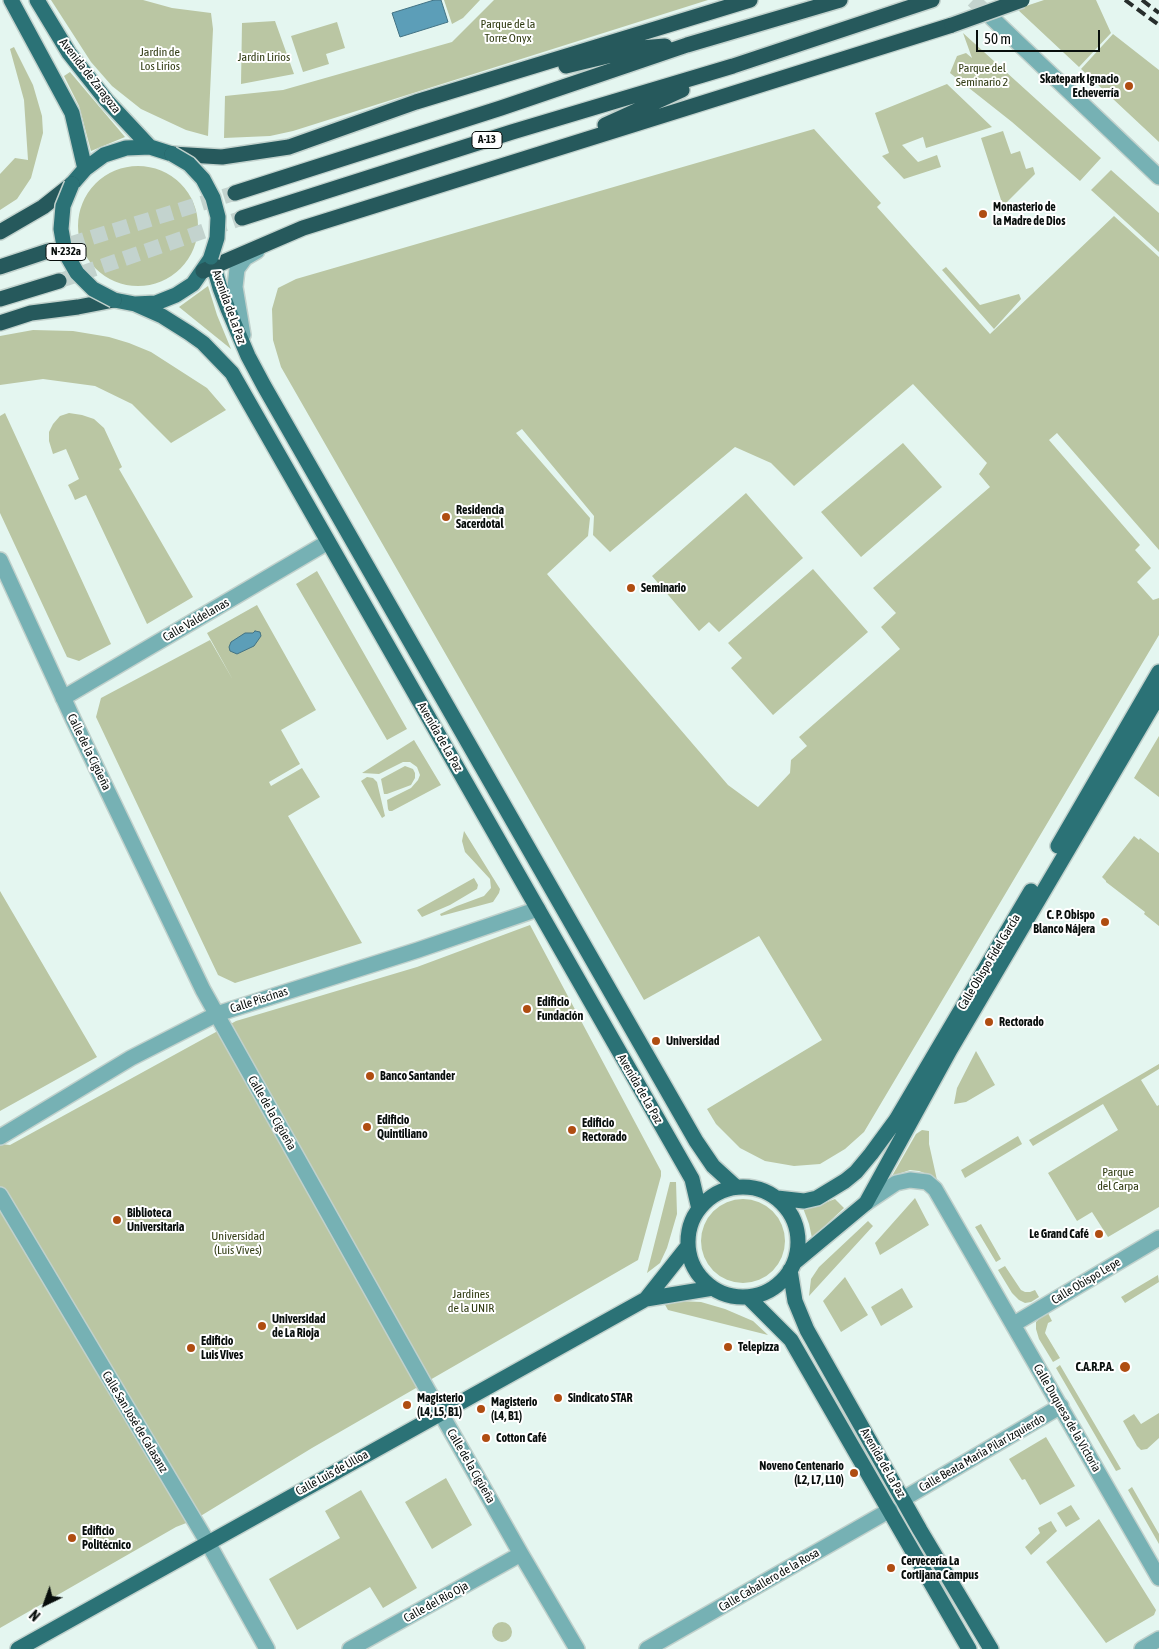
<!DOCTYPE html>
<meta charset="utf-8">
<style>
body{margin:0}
#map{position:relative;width:1159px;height:1649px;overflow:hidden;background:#e4f6f0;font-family:"Asap Condensed",sans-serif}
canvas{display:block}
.north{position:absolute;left:20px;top:1579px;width:50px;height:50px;-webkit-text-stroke:4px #fff;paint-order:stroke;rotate:222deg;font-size:14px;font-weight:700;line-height:20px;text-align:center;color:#080e0c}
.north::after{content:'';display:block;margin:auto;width:18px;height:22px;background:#080e0c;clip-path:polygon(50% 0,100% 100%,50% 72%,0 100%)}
.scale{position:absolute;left:976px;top:30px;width:124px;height:22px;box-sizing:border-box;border:2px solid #080e0c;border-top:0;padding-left:6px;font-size:15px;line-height:18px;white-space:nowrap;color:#080e0c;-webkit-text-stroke:4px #fff;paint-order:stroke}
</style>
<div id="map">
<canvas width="1159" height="1649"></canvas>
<div class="north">N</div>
<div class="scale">50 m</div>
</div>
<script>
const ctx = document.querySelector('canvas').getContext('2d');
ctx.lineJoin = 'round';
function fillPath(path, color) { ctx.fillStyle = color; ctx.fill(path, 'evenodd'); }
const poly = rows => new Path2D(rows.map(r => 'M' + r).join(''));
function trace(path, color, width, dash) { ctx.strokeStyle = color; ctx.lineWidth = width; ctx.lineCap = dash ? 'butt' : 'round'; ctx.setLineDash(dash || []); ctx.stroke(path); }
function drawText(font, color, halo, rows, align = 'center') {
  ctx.font = font + ' "Asap Condensed",sans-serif'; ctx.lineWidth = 4; ctx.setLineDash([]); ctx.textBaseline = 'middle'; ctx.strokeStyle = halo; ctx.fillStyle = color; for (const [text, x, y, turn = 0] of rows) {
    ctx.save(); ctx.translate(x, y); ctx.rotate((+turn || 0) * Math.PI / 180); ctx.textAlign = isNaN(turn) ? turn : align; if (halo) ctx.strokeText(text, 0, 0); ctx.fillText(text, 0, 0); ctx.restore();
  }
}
fillPath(poly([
 [51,0,143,0,172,8,211,13,213,29,208,136,186,130,141,109,112,86,91,62],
 [444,0,480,0,463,18,452,24],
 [494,0,708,0,293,131,270,136,224,138,225,96,283,90,452,42],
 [1044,0,1096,0,1111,33,1079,67,1017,9],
 [275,21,294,74,241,84,242,23],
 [337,22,345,48,326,54,329,64,303,72,291,36],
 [963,33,1101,158,1080,181,1012,122,950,73,957,56,966,53,972,58],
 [1113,34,1159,70,1159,142,1081,69],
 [14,47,33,85,42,116,43,133,31,178,17,199,0,210,0,174,15,158,28,160,24,100,10,49],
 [70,72,125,137,91,151,79,106,64,76],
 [947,84,992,127,926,148,923,137,902,145,918,162,937,155,941,167,904,179,882,156,889,153,875,113],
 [814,129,881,203,877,207,990,334,1114,216,1159,257,1159,550,1057,433,1049,440,1140,545,1135,550,1151,568,1137,582,1153,600,1159,598,1159,635,864,1132,845,1149,820,1164,794,1166,765,1161,740,1148,716,1124,707,1109,822,1040,759,936,644,1000,281,367,273,340,272,309,278,288,296,279],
 [913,384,987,463,979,474,990,487,873,588,896,613,881,627,900,649,799,737,807,746,791,760,790,773,758,807,728,785,547,574,588,536,590,518,516,433,522,429,594,516,593,535,610,552,735,447,771,463,794,486],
 [1003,131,1011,154,1020,151,1026,169,1033,167,1035,174,1003,206,981,138],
 '78 226a60 60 0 1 1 120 0a60 60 0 1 1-120 0Z',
 [1111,170,1159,213,1159,252,1091,190],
 [946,267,980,305,1019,294,1021,299,994,329,942,270],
 [208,286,217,315,231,349,179,307],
 [33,330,73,331,109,337,129,343,151,352,207,388,226,410,171,443,132,404,95,386,43,379,0,385,0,336],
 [5,413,111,644,79,661,67,657,0,513,0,416],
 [69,413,82,415,94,419,104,428,122,467,119,469,193,597,147,624,86,495,75,500,72,493,68,485,79,479,66,449,53,454,49,441,49,432,53,424,60,416],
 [903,443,942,487,861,557,821,512],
 [746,493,803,558,719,632,709,622,699,631,652,576],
 [813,569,868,632,773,715,731,668,742,658,728,643],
 [317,571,407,729,387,740,296,584],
 [257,605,316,710,281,730,300,764,269,782,271,786,302,768,320,797,288,816,362,943,235,983,218,975,96,717,101,698,210,640,233,680,207,633],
 [1159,736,1159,797,1134,778],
 [414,740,441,785,392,811,389,811,388,809,387,800,411,788,418,780,420,775,417,767,410,762,403,762,379,774,362,773],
 [405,766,413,769,415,773,415,778,411,785,387,794,384,794,381,779],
 [367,777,373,778,377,782,385,816,382,818,361,781],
 [464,831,500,889,499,893,493,902,441,916,440,914,457,906,484,896,491,888,490,879,465,852,462,841],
 [1134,836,1139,840,1140,838,1159,853,1159,926,1144,914,1145,912,1106,882,1106,881,1102,877],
 [474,878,478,885,477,889,450,905,422,917,417,910],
 [0,891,97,1057,0,1111],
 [530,925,661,1171,661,1176,638,1260,312,1448,194,1520,176,1527,0,1628,0,1144,10,1145,236,1021,417,967],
 [976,1051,995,1085,966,1102,954,1104,957,1088],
 [1159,1064,1159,1069,1141,1080,1157,1106,1159,1105,1159,1207,1108,1237,1092,1212,1077,1221,1048,1173,1118,1130,1103,1104,1033,1146,1029,1140],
 [922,1130,929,1131,929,1144,937,1180,927,1174,919,1171,910,1170,892,1176,916,1134],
 [1018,1136,1022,1144,965,1178,961,1170],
 [670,1182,676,1182,677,1214,667,1248,660,1263,647,1273],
 [915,1198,929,1225,880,1255,875,1243],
 '701 1241a42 42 0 1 1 84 0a42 42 0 1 1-84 0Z',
 [835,1199,844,1208,812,1238,809,1224,803,1208,819,1205],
 [868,1221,873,1226,809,1296,811,1279,819,1267],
 [981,1224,1001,1259,996,1262,975,1227],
 [1005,1266,1021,1290,1025,1292,1030,1292,1035,1290,1039,1297,1031,1302,1025,1303,1019,1300,1012,1293,998,1270],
 [1158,1275,1159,1282,1125,1303,1121,1297],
 [845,1277,868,1315,841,1332,823,1301],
 [902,1288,913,1307,881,1326,871,1307],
 [680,1301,701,1302,725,1309,753,1321,768,1335,668,1310,664,1303],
 [1048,1313,1052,1321,1048,1323,1045,1333,1060,1358,1053,1362,1039,1339,1036,1329,1036,1322,1040,1318],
 [1060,1365,1121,1469,1116,1471,1056,1368],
 [1159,1413,1159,1438,1147,1449,1141,1450,1137,1446,1123,1421,1134,1414,1141,1424],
 [1046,1437,1075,1486,1040,1505,1025,1479,1022,1480,1009,1459],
 [446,1478,472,1525,432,1549,405,1502],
 [1132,1487,1159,1534,1159,1544,1128,1490],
 [361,1490,417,1588,383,1608,370,1587,297,1630,269,1579,340,1538,325,1511],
 [1071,1505,1080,1519,1066,1527,1057,1513],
 [1099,1519,1156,1610,1154,1615,1106,1643,1046,1562],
 [1051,1521,1057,1531,1031,1555,1025,1547,1040,1533,1038,1528],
 '492 1632a10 10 0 1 1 20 0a10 10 0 1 1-20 0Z'
]), '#bac6a3');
const water = poly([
 [434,0,441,0,448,22,400,37,392,13,434,0],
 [255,631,260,632,261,636,254,646,237,654,230,651,229,647,231,642,245,633,253,633,255,631]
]);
fillPath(water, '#5c9eb8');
trace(water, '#437384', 1);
trace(poly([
 [973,0,992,18]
]), '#c3d3ce', 15, [15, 8]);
trace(poly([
 [48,251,235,193],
 [59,281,242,218]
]), '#c3d3ce', 15, [15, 8]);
const minor = poly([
 [992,18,1159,177],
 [243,335,235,287,237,269,245,258,257,251],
 [0,560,73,719,203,990,427,1389,521,1554,577,1649],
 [63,698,328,542],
 [0,1137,131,1058,217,1014,418,950,538,909],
 [0,1195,208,1543,267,1649],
 [866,1203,896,1183,910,1180,927,1182,935,1189,1159,1578],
 [1014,1324,1159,1238],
 [903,1499,1061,1406],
 [350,1649,521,1554],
 [647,1649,890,1510],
 [1142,1649,1159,1639]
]);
const major = poly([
 [11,0,72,113,85,169],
 [37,0,69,53,107,101,150,147],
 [72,184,85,169,104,155,126,148,150,147,172,154],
 [211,257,220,288,228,309,248,356,264,386,696,1141,713,1166,736,1187],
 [114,300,135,304,156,303,176,295,193,284,209,261],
 [135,304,162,316,189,333,203,343,232,373,692,1179,699,1209],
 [1058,846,1159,672],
 '688 1242a55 55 0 1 1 110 0a55 55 0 1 1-110 0Z',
 [777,1198,804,1201,817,1198,845,1181,856,1172,871,1154,896,1120,1031,891],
 [795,1262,866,1203,950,1050,1159,695],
 [790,1270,795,1301,807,1330,920,1530,991,1649],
 [748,1297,791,1340,969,1649],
 [646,1299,688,1246],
 [18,1649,646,1299,713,1288]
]);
const highway = poly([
 [566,66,641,48,665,46],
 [605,125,682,90],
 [172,154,222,157,289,147,416,102,750,0],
 [235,193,501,108,687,45,840,0],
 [242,218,512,132,733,66,932,0],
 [0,232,43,207,72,184],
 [0,267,48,251],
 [203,271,303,228,952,25],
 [0,299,59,281],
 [0,323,31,313,78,307,114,300]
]);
trace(minor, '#c1d1cc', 18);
trace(major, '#c1d1cc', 18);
trace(highway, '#c1d1cc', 18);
trace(minor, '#76b1b4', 15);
trace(major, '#2b7276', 15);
trace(highway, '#26595c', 15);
trace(poly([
 [1125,0,1159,25],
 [1142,0,1159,13]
]), '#272e2c', 4, [10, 5]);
const majorBridge = poly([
 [172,154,189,164,203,179,213,198,218,217,217,238,211,257],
 [72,184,63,206,61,229,65,252,77,273,93,289,114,300]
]);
const highwayBridge = poly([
 [952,25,1022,0]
]);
trace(majorBridge, '#c1d1cc', 18, []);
trace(highwayBridge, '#c1d1cc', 18, []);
trace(majorBridge, '#2b7276', 15);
trace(highwayBridge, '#26595c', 15);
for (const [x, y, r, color] of [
 [1129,86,5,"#af4d11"],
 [983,214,5,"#af4d11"],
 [446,517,5,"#af4d11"],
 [631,588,5,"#af4d11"],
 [1105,922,5,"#af4d11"],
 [527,1009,5,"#af4d11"],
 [989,1022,5,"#af4d11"],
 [656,1041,5,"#af4d11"],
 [370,1076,5,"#af4d11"],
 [367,1127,5,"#af4d11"],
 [572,1130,5,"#af4d11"],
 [117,1220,5,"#af4d11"],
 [1099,1234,5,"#af4d11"],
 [262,1326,5,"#af4d11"],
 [728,1347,5,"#af4d11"],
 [191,1348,5,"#af4d11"],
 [1125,1367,6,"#af4d11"],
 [558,1398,5,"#af4d11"],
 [407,1405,5,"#af4d11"],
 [481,1409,5,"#af4d11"],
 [486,1438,5,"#af4d11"],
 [854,1473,5,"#af4d11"],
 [72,1538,5,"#af4d11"],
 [891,1568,5,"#af4d11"]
]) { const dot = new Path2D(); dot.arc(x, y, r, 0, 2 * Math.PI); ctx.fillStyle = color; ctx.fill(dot); trace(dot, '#fff', 2); }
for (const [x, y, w] of [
 [487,140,30],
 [66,252,40]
]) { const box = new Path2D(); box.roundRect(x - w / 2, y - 8.5, w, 17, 4); ctx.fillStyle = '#fff'; ctx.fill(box); trace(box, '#080e0c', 1); }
drawText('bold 11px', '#080e0c', null, [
 ["A-13",487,140],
 ["N-232a",66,252]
]);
drawText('12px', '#313c13', '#fff', [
 ["Parque de la",508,24],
 ["Torre Onyx",508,38],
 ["Jardin de",160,52],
 ["Los Lirios",160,66],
 ["Jardin Lirios",264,57],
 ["Parque del",982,68],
 ["Seminario 2",982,82],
 ["Parque",1118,1172],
 ["del Carpa",1118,1186],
 ["Universidad",238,1236],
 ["(Luis Vives)",238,1250],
 ["Jardines",471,1294],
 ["de la UNIR",471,1308]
]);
drawText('12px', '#080e0c', '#fff', [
 ["Avenida de Zaragoza",90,76,52],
 ["Avenida de La Paz",229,307,70],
 ["Calle Valdelanas",196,620,-30],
 ["Avenida de La Paz",440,737,60],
 ["Calle de la Cigüeña",89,752,64],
 ["Calle Obispo Fidel García",989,962,-59],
 ["Calle Piscinas",259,1000,-18],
 ["Avenida de La Paz",640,1089,60],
 ["Calle de la Cigüeña",272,1113,60],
 ["Calle Obispo Lepe",1086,1281,-31],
 ["Calle Duquesa de la Victoria",1067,1418,60],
 ["Calle San José de Calasanz",135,1422,59],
 ["Calle Beata María Pilar Izquierdo",982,1453,-30],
 ["Avenida de La Paz",883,1463,60],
 ["Calle de la Cigüeña",471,1466,60],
 ["Calle Luis de Ulloa",332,1473,-29],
 ["Calle Caballero de la Rosa",769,1580,-30],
 ["Calle del Río Oja",436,1602,-29]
]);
drawText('bold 12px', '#080e0c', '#fff', [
 ["Skatepark Ignacio",1119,79,"right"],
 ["Echeverría",1119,93,"right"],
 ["Monasterio de",993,207],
 ["la Madre de Dios",993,221],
 ["Residencia",456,510],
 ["Sacerdotal",456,524],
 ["Seminario",641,588],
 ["C. P. Obispo",1095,915,"right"],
 ["Blanco Nájera",1095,929,"right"],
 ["Edificio",537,1002],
 ["Fundación",537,1016],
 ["Rectorado",999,1022],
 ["Universidad",666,1041],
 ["Banco Santander",380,1076],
 ["Edificio",377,1120],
 ["Quintiliano",377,1134],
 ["Edificio",582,1123],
 ["Rectorado",582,1137],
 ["Biblioteca",127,1213],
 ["Universitaria",127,1227],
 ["Le Grand Café",1089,1234,"right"],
 ["Universidad",272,1319],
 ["de La Rioja",272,1333],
 ["Edificio",201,1341],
 ["Luis Vives",201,1355],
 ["Telepizza",738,1347],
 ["C.A.R.P.A.",1114,1367,"right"],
 ["Magisterio",417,1398],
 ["(L4, L5, B1)",417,1412],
 ["Sindicato STAR",568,1398],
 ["Magisterio",491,1402],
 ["(L4, B1)",491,1416],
 ["Cotton Café",496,1438],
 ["Noveno Centenario",844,1466,"right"],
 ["(L2, L7, L10)",844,1480,"right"],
 ["Edificio",82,1531],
 ["Politécnico",82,1545],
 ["Cervecería La",901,1561],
 ["Cortijana Campus",901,1575]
], 'left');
</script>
